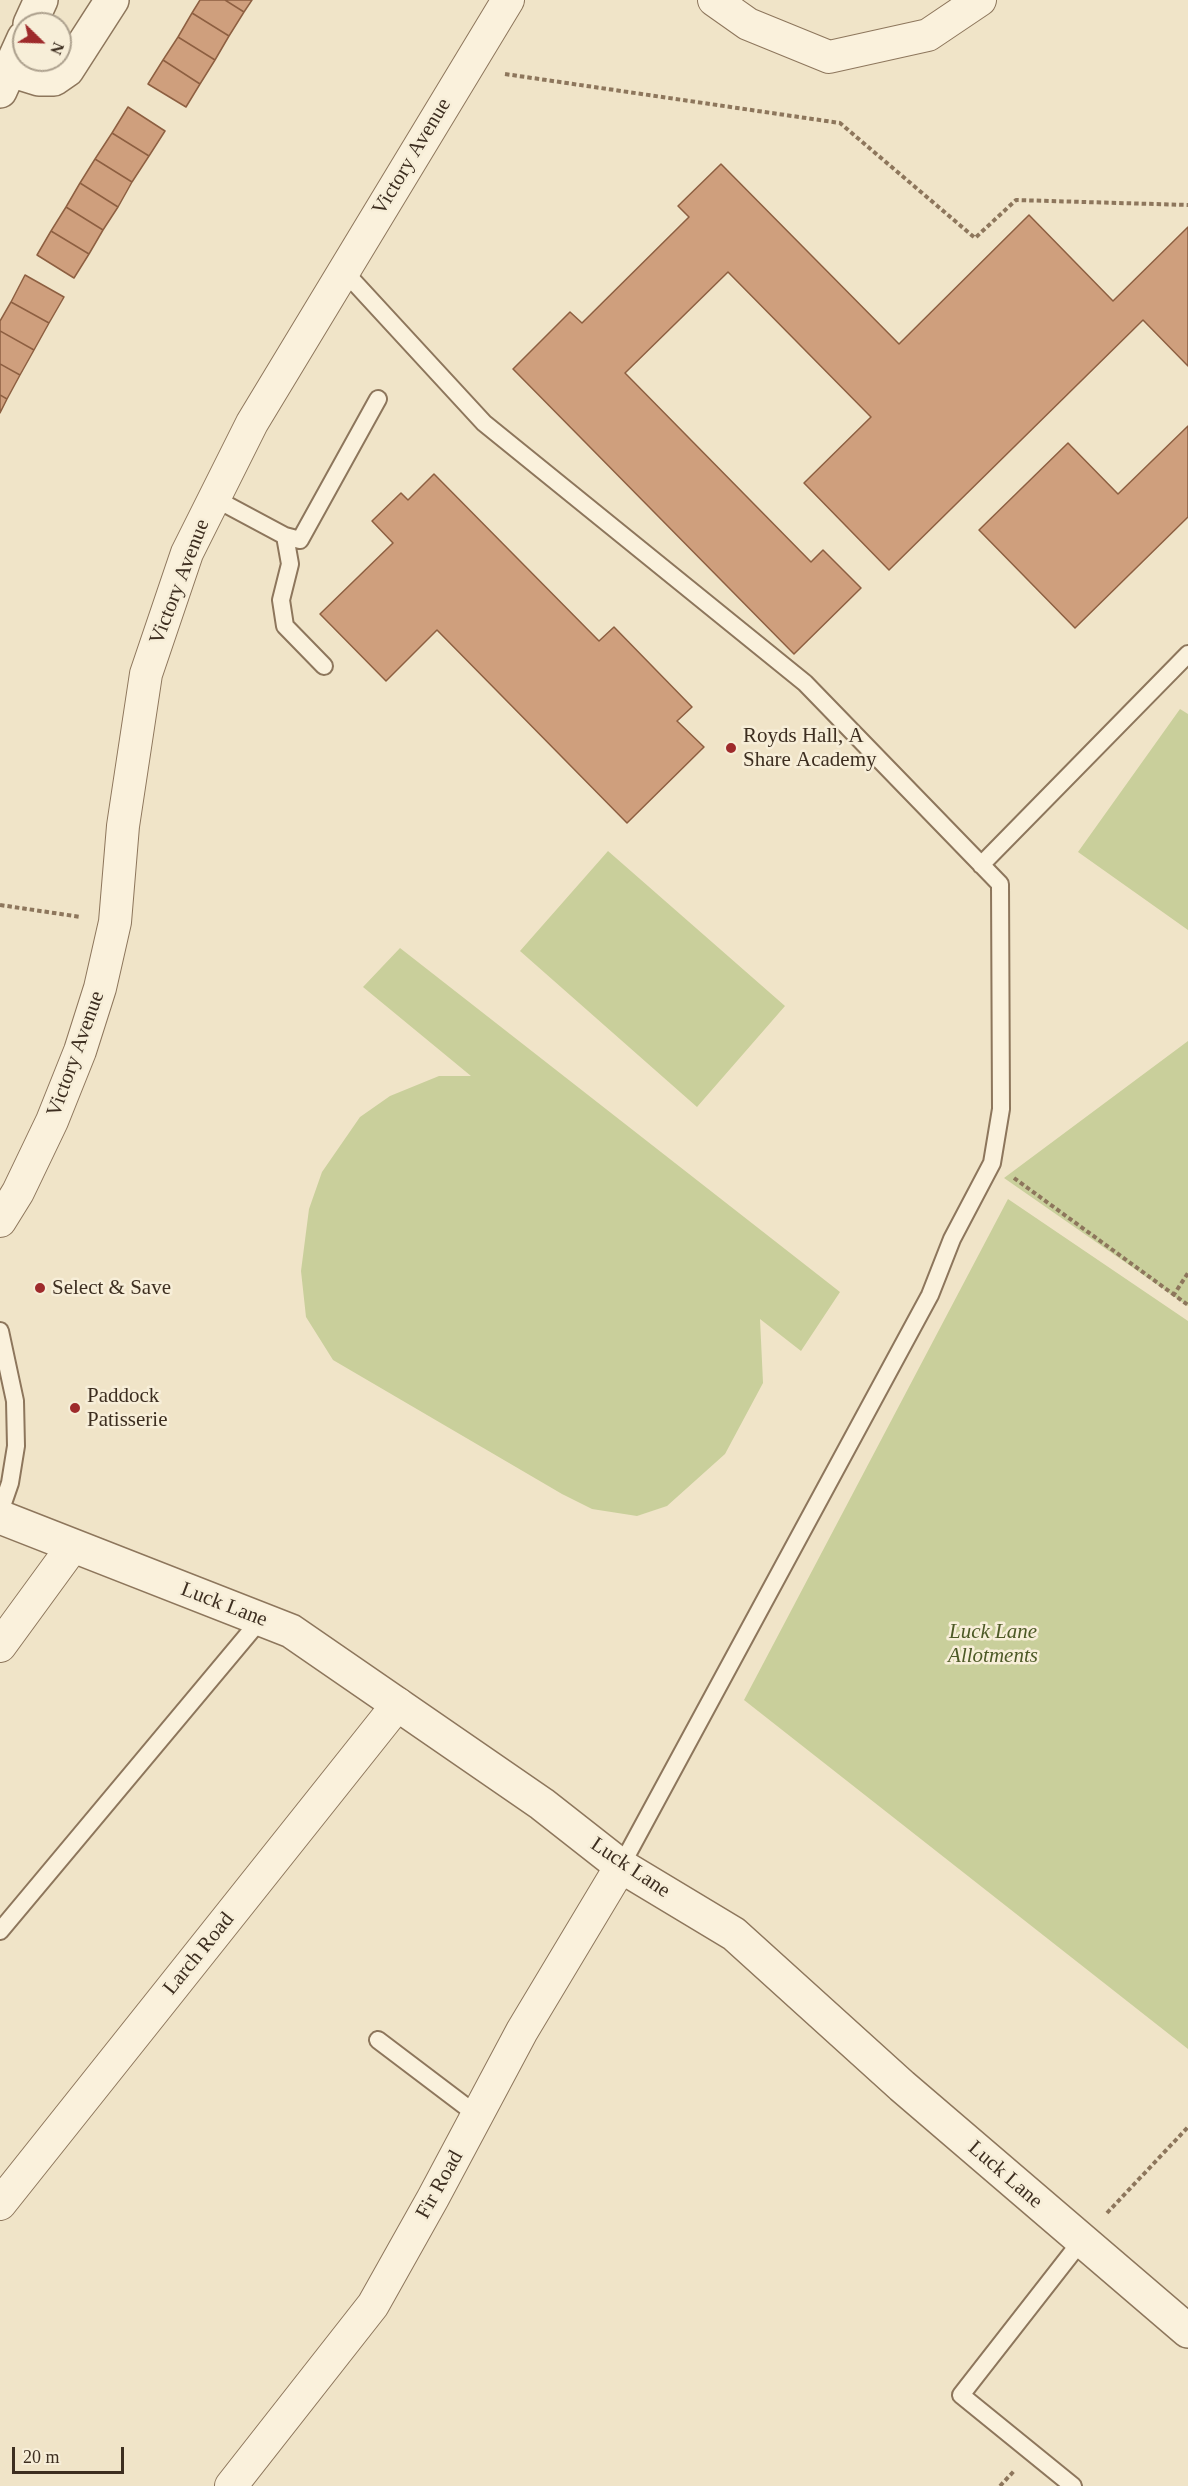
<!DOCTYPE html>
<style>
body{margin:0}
#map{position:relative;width:1188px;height:2486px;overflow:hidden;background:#f0e4c8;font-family:"Times New Roman",serif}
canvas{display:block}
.north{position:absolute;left:12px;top:12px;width:60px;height:60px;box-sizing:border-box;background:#f7eed8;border:2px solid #ada18e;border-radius:50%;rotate:113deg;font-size:16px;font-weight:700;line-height:24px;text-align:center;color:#3d2e20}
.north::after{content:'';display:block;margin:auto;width:21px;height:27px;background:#9e2a2b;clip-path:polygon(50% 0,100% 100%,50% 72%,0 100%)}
.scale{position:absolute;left:12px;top:2447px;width:112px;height:27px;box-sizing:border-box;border:3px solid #3d2e20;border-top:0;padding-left:8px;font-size:18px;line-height:21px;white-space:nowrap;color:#3d2e20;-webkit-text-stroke:4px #f7eed8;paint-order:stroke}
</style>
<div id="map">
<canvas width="1188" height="2486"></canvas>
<div class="north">N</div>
<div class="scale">20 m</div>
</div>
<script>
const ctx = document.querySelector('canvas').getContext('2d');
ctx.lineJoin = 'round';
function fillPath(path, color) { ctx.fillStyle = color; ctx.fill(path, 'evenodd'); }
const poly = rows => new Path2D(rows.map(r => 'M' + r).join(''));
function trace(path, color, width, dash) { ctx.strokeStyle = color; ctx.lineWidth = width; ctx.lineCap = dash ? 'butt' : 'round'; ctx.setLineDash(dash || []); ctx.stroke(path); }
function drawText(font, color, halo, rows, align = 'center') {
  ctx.font = font + ' "Times New Roman",serif'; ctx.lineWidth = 5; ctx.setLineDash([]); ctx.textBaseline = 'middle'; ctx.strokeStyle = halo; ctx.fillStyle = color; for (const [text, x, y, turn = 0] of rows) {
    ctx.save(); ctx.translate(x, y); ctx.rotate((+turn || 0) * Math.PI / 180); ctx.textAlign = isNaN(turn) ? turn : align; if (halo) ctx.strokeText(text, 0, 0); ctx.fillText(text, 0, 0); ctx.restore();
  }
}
fillPath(poly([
 [1180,709,1188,714,1188,930,1078,852],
 [608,851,785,1006,697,1107,520,951],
 [400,948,840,1292,801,1351,760,1319,763,1383,725,1454,667,1506,637,1516,592,1509,562,1494,333,1360,306,1317,301,1271,309,1209,322,1172,360,1117,390,1096,439,1076,471,1076,363,987],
 [1188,1041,1188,1306,1004,1178],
 [1008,1199,1188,1321,1188,2049,744,1700]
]), '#c9cf9b');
const building = poly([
 [200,0,225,0,244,12,229,36,192,13,200,0],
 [225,0,252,0,244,12,225,0],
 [192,13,229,36,215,60,178,37,192,13],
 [178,37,215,60,200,84,163,60,178,37],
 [163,60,200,84,186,107,148,84,163,60],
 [128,107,165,131,149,156,112,133,128,107],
 [112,133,149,156,132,182,95,159,112,133],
 [95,159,132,182,118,207,80,183,95,159],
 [721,164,899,344,1029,215,1113,301,1188,227,1188,366,1143,320,889,570,804,483,871,417,728,272,625,373,811,562,823,550,861,588,794,654,513,369,570,312,582,323,689,217,678,206,721,164],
 [80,183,118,207,103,230,66,207,80,183],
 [66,207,103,230,89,254,51,231,66,207],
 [51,231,89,254,74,278,37,255,51,231],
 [25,275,64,297,49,323,11,302,25,275],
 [11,302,49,323,34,350,0,331,0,321,11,302],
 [0,331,34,350,20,375,0,364,0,331],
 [0,364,20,375,7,399,0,395,0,364],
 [0,395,7,399,0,413,0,395],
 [1188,426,1188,517,1075,628,979,530,1068,443,1118,494,1188,426],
 [434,474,599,641,614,627,692,707,677,721,704,747,627,823,437,630,386,681,320,614,393,543,372,521,401,493,408,500,434,474]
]);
fillPath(building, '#cf9f7d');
trace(building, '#8d5f41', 1.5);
const service = poly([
 [343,270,484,423,805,683,1000,884,1001,1109,992,1163,952,1239,930,1295,621,1866],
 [214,498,285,536,300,540,378,399],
 [285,536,290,564,281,600,285,626,324,666],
 [981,865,1188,654],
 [0,1331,15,1401,16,1446,10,1483,0,1512],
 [0,1931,261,1619],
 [378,2040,477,2115],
 [1073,2486,961,2395,1082,2240]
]);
const minor = poly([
 [714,0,748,24,829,57,928,35,980,0],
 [0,1221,18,1192,52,1121,80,1051,100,988,115,922,123,826,146,674,187,553,252,423,508,0],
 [0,1646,73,1546],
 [0,2204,398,1704],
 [231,2486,373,2305,433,2198,522,2031,621,1866]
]);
const tertiary = poly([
 [30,24,41,0],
 [10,70,39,79,54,79,67,70,112,0],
 [0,91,24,38],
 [0,1517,291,1631,542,1804,621,1866,734,1934,902,2086,1188,2331]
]);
trace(service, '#8d765c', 20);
trace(minor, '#8d765c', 34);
trace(tertiary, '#8d765c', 36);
trace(poly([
 [505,74,840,123,975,238,1016,200,1188,205],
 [0,905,81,917],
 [1014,1178,1188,1305],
 [1173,1296,1188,1273],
 [1107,2213,1188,2127],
 [1000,2486,1014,2471]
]), '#8d765c', 4, [4.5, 3]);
trace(service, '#faf1dc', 16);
trace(minor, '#faf1dc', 32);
trace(tertiary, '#faf1dc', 33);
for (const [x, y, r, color] of [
 [731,748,6,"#9e2a2b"],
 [40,1288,6,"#9e2a2b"],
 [75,1408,6,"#9e2a2b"]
]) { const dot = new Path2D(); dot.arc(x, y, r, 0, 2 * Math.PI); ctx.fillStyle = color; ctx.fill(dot); trace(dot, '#f7eed8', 2); }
drawText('21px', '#3d2e20', '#f7eed8', [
 ["Victory Avenue",412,157,-59],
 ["Victory Avenue",180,582,-69],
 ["Victory Avenue",76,1054,-70],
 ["Luck Lane",224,1605,21],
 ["Luck Lane",630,1868,34],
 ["Larch Road",199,1954,-51],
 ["Luck Lane",1005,2175,41],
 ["Fir Road",440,2185,-61]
]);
drawText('21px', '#3d2e20', '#f7eed8', [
 ["Royds Hall, A",743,736],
 ["Share Academy",743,760],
 ["Select & Save",52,1288],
 ["Paddock",87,1396],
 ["Patisserie",87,1420]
], 'left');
drawText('italic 21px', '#4d5a26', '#f7eed8', [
 ["Luck Lane",993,1632],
 ["Allotments",993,1656]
]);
</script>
